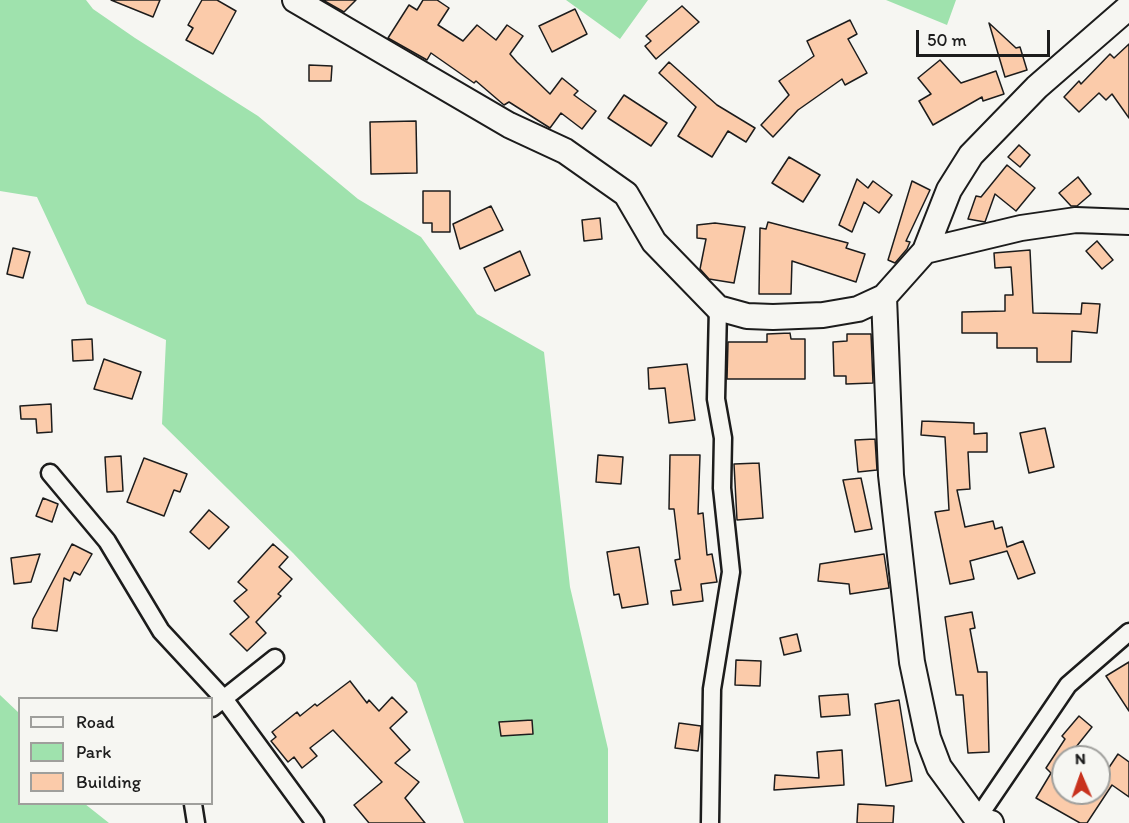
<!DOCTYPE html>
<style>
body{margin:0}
#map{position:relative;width:1129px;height:823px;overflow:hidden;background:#f6f6f2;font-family:Itim,sans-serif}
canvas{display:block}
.legend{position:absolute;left:18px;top:697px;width:195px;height:108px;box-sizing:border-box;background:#f6f6f2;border:2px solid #9f9f9c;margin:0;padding:8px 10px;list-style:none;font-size:18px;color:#1c1c1c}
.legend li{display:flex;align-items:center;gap:12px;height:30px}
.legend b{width:30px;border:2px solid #9f9f9c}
.north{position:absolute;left:1051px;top:745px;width:60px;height:60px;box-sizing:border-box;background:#f6f6f2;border:2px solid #9f9f9c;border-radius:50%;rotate:358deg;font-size:16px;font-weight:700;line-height:24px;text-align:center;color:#1c1c1c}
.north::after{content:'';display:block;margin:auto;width:21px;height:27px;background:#c8321e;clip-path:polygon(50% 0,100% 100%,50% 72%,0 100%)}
.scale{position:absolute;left:916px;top:30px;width:134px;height:27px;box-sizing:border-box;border:3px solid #1c1c1c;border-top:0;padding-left:8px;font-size:18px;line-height:21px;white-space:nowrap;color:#1c1c1c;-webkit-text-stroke:4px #f6f6f2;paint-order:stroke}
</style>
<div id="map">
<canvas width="1129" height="823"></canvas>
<ul class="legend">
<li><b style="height:8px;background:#f6f6f2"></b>Road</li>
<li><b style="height:16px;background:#9fe2ad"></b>Park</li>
<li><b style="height:16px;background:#fbcbaa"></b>Building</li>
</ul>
<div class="north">N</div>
<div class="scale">50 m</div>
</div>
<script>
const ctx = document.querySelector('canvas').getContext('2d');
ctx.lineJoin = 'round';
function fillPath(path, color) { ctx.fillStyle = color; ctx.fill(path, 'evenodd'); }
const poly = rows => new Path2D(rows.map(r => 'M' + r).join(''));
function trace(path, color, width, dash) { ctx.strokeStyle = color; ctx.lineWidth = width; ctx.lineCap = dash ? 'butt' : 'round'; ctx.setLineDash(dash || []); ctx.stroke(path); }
fillPath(poly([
 [0,0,86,0,93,9,135,38,258,116,358,199,421,237,477,314,544,352,570,587,608,749,608,823,464,823,416,683,293,553,162,424,166,340,87,304,37,197,0,191],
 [566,0,648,0,620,39],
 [886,0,956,0,947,25],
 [0,695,19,713,20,804,85,804,109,823,0,823]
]), '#9fe2ad');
const building = poly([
 [111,0,160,0,153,17,111,0],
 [202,0,217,0,236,11,213,54,186,40,193,28,188,25,202,0],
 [323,0,356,0,344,12,323,0],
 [423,0,437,0,449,8,438,25,463,41,477,25,496,40,507,25,523,36,510,54,517,62,550,94,562,78,578,91,574,95,596,111,582,129,561,113,550,128,509,102,504,105,476,81,474,83,431,53,427,60,388,38,409,5,417,10,423,0],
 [682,6,699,22,656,59,645,46,651,41,646,36,682,6],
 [575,9,587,34,552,52,539,26,575,9],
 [850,20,857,34,848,39,867,73,845,85,842,79,798,110,773,137,761,125,789,95,779,81,814,56,807,41,850,20],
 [989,23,1016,48,1020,47,1027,70,1005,77,989,23],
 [1129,44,1129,118,1112,94,1106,100,1099,93,1079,112,1064,97,1079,81,1081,84,1110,54,1114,58,1129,44],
 [940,60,961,83,996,71,1004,94,983,101,982,97,933,125,919,101,931,94,918,78,940,60],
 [669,62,717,105,755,128,746,142,728,131,712,157,678,136,696,107,659,73,669,62],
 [309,65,332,66,331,81,309,81,309,65],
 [624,95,667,123,651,146,608,118,624,95],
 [416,121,417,173,371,174,370,122,416,121],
 [1019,145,1030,155,1020,167,1008,157,1019,145],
 [789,157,820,175,803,202,772,183,789,157],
 [1007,165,1035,188,1016,211,995,194,985,222,968,219,976,196,981,197,1007,165],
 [1078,177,1091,194,1077,206,1071,206,1059,193,1078,177],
 [857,179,868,188,873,181,892,195,879,213,864,202,852,232,839,225,857,179],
 [912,181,930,190,906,241,910,242,907,249,895,263,888,260,912,181],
 [423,191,450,191,450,232,432,232,432,223,423,223,423,191],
 [491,206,503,230,460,249,453,224,491,206],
 [600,218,602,239,584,241,582,220,600,218],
 [768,222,848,243,846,248,865,254,856,282,792,261,791,294,759,294,760,228,766,229,768,222],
 [715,223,745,227,734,283,709,279,700,269,706,239,697,238,697,225,715,223],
 [1097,241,1113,260,1102,269,1086,251,1097,241],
 [13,248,30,252,23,278,7,274,13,248],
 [1030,250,1033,313,1081,314,1082,303,1100,304,1097,333,1072,331,1071,362,1037,362,1037,348,997,348,997,333,962,333,962,312,1005,311,1005,295,1013,295,1011,267,995,268,994,253,1030,250],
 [520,251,530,275,495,291,484,268,520,251],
 [790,333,791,339,805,339,805,379,727,379,728,342,767,342,767,334,790,333],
 [847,334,871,334,873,383,846,384,846,376,834,376,833,342,847,341,847,334],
 [92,339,93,360,73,361,72,340,92,339],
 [104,359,141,372,132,399,94,389,104,359],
 [687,364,695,420,669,423,665,388,649,389,648,368,687,364],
 [51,404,52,432,37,433,36,419,21,419,20,406,51,404],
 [922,421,974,423,974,434,987,433,987,452,968,452,970,489,957,490,965,527,993,521,995,529,1002,527,1007,547,1023,541,1035,573,1018,579,1007,551,970,561,974,579,950,584,935,512,949,510,945,437,921,435,922,421],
 [1045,428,1054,467,1029,473,1020,433,1045,428],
 [875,439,877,470,858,472,855,440,875,439],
 [598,455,623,457,621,484,596,482,598,455],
 [670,455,700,455,698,514,703,513,707,555,712,554,717,582,701,584,703,601,673,605,671,591,681,590,675,560,680,559,674,509,669,509,670,455],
 [121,456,123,491,107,492,105,457,121,456],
 [144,458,187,474,180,492,174,490,164,516,127,502,144,458],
 [759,463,763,518,737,520,734,464,759,463],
 [861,478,872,529,855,532,843,480,861,478],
 [43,498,58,504,52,522,36,516,43,498],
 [209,510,229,527,209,549,190,532,209,510],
 [72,544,92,554,80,575,74,572,70,581,64,578,57,631,32,628,33,619,72,544],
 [273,544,288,557,279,567,292,579,278,594,281,596,256,622,266,633,247,651,230,634,249,617,234,601,247,590,238,582,273,544],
 [639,547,648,604,622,608,619,594,614,595,607,552,639,547],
 [40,554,31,582,14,584,11,558,40,554],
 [884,554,889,588,850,594,849,584,818,581,820,564,884,554],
 [972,612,975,628,970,629,978,672,987,672,989,752,968,753,963,695,956,695,945,617,972,612],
 [797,634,801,651,784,655,780,638,797,634],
 [736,660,761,661,760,686,735,685,736,660],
 [1129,662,1129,711,1106,676,1129,662],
 [350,681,367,703,369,700,379,711,392,697,407,712,390,728,410,750,395,763,419,782,405,798,425,823,369,823,354,805,382,782,333,730,310,748,317,756,302,768,294,757,288,762,271,741,276,737,272,732,297,712,300,716,315,704,317,706,350,681],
 [848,694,850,715,821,717,819,696,848,694],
 [899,700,912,781,886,786,875,704,899,700],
 [1079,716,1092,727,1068,757,1063,757,1063,793,1099,793,1099,768,1106,772,1118,754,1129,762,1129,797,1112,785,1087,823,1080,823,1036,798,1051,773,1046,768,1065,739,1062,736,1079,716],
 [532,720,533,734,501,736,499,722,532,720],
 [679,723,701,726,698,751,675,748,679,723],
 [842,750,844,785,774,790,775,775,819,778,817,752,842,750],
 [858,804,894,806,893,823,857,823,858,804]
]);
fillPath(building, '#fbcbaa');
trace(building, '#1c1c1c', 1.5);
const street = poly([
 [50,473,107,541,161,631,225,700,315,823],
 [212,708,275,658],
 [193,804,196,823],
 [977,819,1068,685,1129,632],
 [710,823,712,689,731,572,722,488,723,438,716,399,718,308]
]);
const secondary = poly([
 [295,0,509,125,565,151,626,194,654,242,718,308,747,316,773,317,823,315,858,309,884,297,925,251,949,190,971,155,1037,87,1129,7],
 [925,251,1021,228,1076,220,1129,222],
 [884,297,891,475,912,662,928,738,939,767,977,819,991,823]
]);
trace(street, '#1c1c1c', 21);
trace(secondary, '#1c1c1c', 28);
trace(street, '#f6f6f2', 16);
trace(secondary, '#f6f6f2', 24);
</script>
